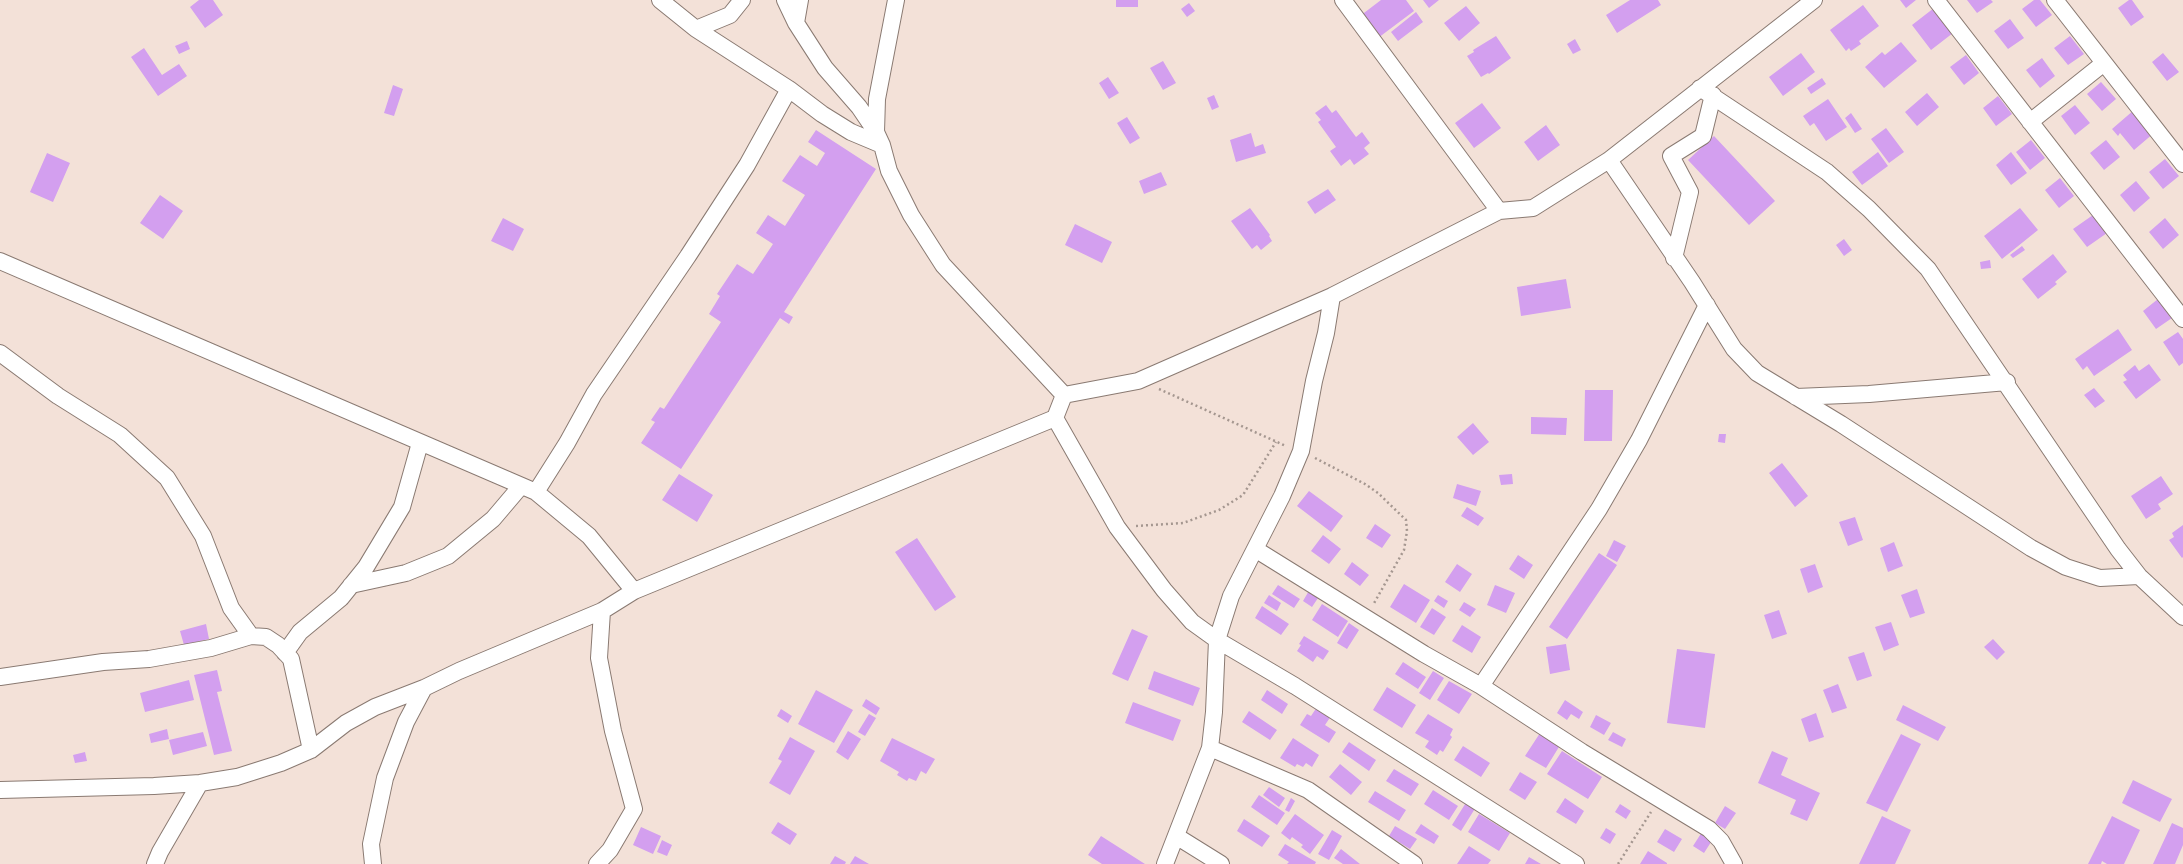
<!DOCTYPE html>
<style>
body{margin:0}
canvas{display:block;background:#f3e1d8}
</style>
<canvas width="2183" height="864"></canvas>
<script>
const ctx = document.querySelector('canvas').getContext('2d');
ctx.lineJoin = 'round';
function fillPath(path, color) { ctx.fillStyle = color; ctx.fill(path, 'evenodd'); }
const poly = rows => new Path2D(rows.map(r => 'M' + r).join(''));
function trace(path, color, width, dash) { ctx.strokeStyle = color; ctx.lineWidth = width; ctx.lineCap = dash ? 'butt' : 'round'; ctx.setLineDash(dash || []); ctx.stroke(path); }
fillPath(poly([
 [199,0,213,0,223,15,205,28,190,7],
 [1116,0,1138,0,1138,7,1116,7],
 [1381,0,1406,0,1414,11,1378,38,1360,16],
 [1423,0,1439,0,1429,8],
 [1630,0,1658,0,1661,5,1617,33,1606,15],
 [1900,0,1916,0,1906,8],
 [1967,0,1991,0,1993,2,1977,13],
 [2034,0,2040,0,2052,15,2036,27,2022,9],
 [2129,0,2132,0,2144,17,2131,26,2118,8],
 [1189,3,1195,11,1187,17,1181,9],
 [1863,5,1879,26,1859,41,1861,44,1851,51,1849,48,1846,51,1830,30],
 [1466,6,1480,23,1459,41,1444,23],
 [1934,8,1953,33,1931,50,1912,25],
 [1416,12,1423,22,1398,41,1391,32],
 [2010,19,2024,38,2008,49,1994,31],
 [1496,36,1511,58,1489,74,1488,73,1481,77,1467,56,1474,52,1473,50],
 [2070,36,2084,54,2068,65,2054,48],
 [1575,39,1581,50,1573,54,1567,44],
 [187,41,190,49,179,54,175,46],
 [1901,42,1917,61,1884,88,1865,67,1882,52,1885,55],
 [144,48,162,75,179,64,187,76,158,96,131,57],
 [1801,53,1815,72,1783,96,1769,77],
 [2163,53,2179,72,2167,81,2152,62],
 [1966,55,1979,73,1964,85,1950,67],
 [2042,58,2055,76,2040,88,2026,70],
 [1163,61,1176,83,1163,90,1150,68],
 [1108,77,1119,93,1109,99,1099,83],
 [1822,78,1826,84,1811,94,1807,88],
 [2101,82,2116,99,2102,111,2087,94],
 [393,85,403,89,394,116,384,113],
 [1927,93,1939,107,1917,126,1905,112],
 [1214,95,1219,107,1212,110,1207,98],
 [1998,96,2012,114,1996,126,1983,108],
 [1828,99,1847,127,1826,141,1814,123,1810,126,1803,116],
 [1482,103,1501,128,1474,148,1455,123],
 [1326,105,1332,113,1336,110,1356,137,1362,132,1370,143,1364,148,1369,154,1354,165,1350,159,1341,166,1330,151,1336,147,1318,122,1321,120,1315,113],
 [2075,105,2090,123,2075,135,2061,116],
 [2134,110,2154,133,2134,150,2120,133,2118,136,2112,129],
 [1851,113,1862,129,1855,133,1845,118],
 [1127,117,1140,138,1130,144,1117,123],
 [1546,125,1560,145,1538,161,1524,142],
 [1886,128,1904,152,1889,163,1871,139],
 [816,130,876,169,784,312,793,317,789,324,780,318,681,469,641,443,655,422,651,420,660,407,664,409,721,322,709,314,720,296,717,294,737,264,753,274,773,244,756,233,768,215,785,226,805,195,782,181,800,155,817,166,825,153,808,142],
 [1251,133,1255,147,1263,144,1266,153,1236,162,1230,140],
 [1714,136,1775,201,1749,225,1688,160],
 [2031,140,2045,158,2030,170,2016,152],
 [2106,140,2120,157,2104,170,2090,153],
 [1878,152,1888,166,1862,185,1852,172],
 [2011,152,2027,173,2011,185,1996,165],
 [47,153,70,163,53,202,30,192],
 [2165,159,2179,176,2163,189,2149,172],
 [1161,172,1167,185,1144,194,1139,181],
 [2060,178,2074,196,2059,208,2045,190],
 [2136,181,2150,198,2134,212,2120,195],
 [1328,189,1336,200,1315,214,1307,202],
 [160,195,183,211,163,239,140,223],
 [1250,208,1270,235,1269,236,1272,241,1261,250,1257,245,1252,249,1231,221],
 [2020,208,2038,230,2002,259,1984,236],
 [2093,215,2107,233,2087,247,2073,229],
 [503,218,524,229,513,251,491,241],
 [2165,218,2179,235,2163,249,2149,232],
 [1075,224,1112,242,1102,263,1065,245],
 [1844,239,1852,250,1844,256,1836,245],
 [2022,246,2025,250,2013,258,2010,255],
 [2053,254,2067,272,2055,282,2057,284,2038,299,2022,279],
 [1990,260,1991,268,1981,269,1980,262],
 [1566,279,1571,308,1521,316,1517,287],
 [2158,299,2172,318,2156,329,2143,311],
 [2118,329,2132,350,2094,376,2087,366,2083,370,2075,359],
 [2178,332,2183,339,2183,363,2179,366,2163,342],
 [2149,364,2161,380,2136,399,2123,382,2127,380,2123,375,2135,365,2139,371],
 [2094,388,2105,401,2095,408,2084,395],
 [1585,390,1613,390,1612,441,1584,441],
 [1531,417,1567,418,1566,435,1531,434],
 [1473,423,1489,442,1473,455,1457,437],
 [1719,434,1726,434,1725,443,1718,442],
 [1782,463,1808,496,1795,507,1769,473],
 [679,474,713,495,697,522,662,500],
 [1512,474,1513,484,1501,485,1499,475],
 [2161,476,2173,494,2158,504,2161,509,2146,519,2131,496],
 [1457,484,1481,491,1476,506,1453,498],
 [1309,491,1343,516,1331,532,1297,506],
 [1467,507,1484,518,1478,526,1461,516],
 [1855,517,1863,540,1848,546,1839,522],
 [1375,524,1391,535,1382,548,1366,538],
 [2183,525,2183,557,2182,558,2169,540,2174,537,2172,533],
 [1323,535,1341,549,1329,564,1311,551],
 [917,538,956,597,935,611,895,552],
 [1614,540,1626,546,1617,562,1606,556],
 [1894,542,1903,566,1888,572,1880,548],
 [1599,553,1617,565,1567,639,1549,627],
 [1518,555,1533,565,1524,579,1509,569],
 [1352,562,1369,575,1360,586,1344,574],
 [1457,564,1472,574,1460,592,1445,582],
 [1815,564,1823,587,1808,593,1800,569],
 [1404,584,1430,600,1416,623,1390,607],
 [1278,585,1300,599,1294,608,1272,594],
 [1495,585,1515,593,1506,613,1487,605],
 [1310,589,1320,595,1312,607,1303,601],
 [1917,589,1925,613,1910,618,1901,595],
 [1269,595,1281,603,1277,611,1264,603],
 [1438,595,1448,601,1444,608,1434,601],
 [1464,602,1476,609,1470,617,1459,610],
 [1322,604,1348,621,1338,637,1312,620],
 [1262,606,1289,624,1281,635,1255,618],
 [1432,608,1446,617,1434,635,1420,627],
 [1779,610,1787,634,1772,639,1764,615],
 [1891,622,1899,645,1884,651,1875,627],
 [1349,623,1359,630,1347,649,1337,643],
 [206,624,209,639,184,645,180,631],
 [1462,625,1481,637,1472,653,1452,641],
 [1132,629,1148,636,1128,681,1112,674],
 [1304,636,1329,651,1323,660,1317,656,1313,662,1297,651,1301,645,1299,644],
 [1993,639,2005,652,1997,660,1984,647],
 [1566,644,1570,670,1550,674,1546,647],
 [1677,649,1715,654,1705,728,1667,723],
 [1864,652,1872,676,1857,681,1848,657],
 [1403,662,1426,677,1418,689,1395,674],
 [217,670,222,691,217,692,232,751,214,755,194,675],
 [1154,671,1200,688,1193,706,1148,689],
 [1433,671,1444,678,1430,700,1419,693],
 [189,680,194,700,145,712,140,693],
 [1449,681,1472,694,1459,714,1437,700],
 [1838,684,1847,708,1832,713,1823,690],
 [1387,687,1416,705,1402,728,1373,710],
 [816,690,853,710,834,743,798,724],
 [1267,690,1288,704,1282,714,1261,700],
 [866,699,880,708,876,715,862,706],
 [1565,700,1583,712,1579,719,1571,714,1567,720,1557,713],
 [1133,702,1181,720,1173,741,1125,723],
 [1903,705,1946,727,1938,741,1896,720],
 [1317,707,1331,716,1325,725,1336,732,1329,743,1300,725,1307,714,1311,716],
 [781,709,792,716,788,723,777,716],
 [1249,711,1277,730,1270,740,1242,722],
 [1816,713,1824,737,1809,742,1801,719],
 [869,714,876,718,865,736,858,732],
 [1428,714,1453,729,1450,735,1452,737,1443,752,1440,750,1437,755,1425,747,1429,741,1415,733],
 [1596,715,1611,723,1604,735,1590,727],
 [167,729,169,739,151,743,149,734],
 [1542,730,1562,742,1546,768,1525,756],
 [848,731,861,739,848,760,836,752],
 [203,732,207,746,173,755,169,740],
 [1613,732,1626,739,1622,747,1608,740],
 [1901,734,1921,744,1887,812,1866,803],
 [790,737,815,751,790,795,769,783,782,761,778,759],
 [892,738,935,759,926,774,921,771,916,781,909,778,907,781,897,775,899,772,880,761],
 [1293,738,1319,755,1312,767,1306,763,1303,767,1297,764,1295,767,1280,758],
 [1349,742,1376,760,1369,771,1342,752],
 [1463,746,1490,763,1481,777,1454,760],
 [1562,751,1602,777,1588,799,1547,774],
 [1772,751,1788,758,1781,775,1820,793,1807,821,1790,814,1796,800,1758,783],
 [85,752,87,761,75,763,73,755],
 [1340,764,1362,782,1351,795,1329,777],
 [1394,769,1419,784,1411,796,1386,781],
 [1520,772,1537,782,1525,800,1509,790],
 [2133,780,2172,799,2160,822,2122,803],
 [1269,787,1285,798,1279,807,1263,795],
 [1433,790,1458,806,1449,820,1424,804],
 [1375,791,1406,810,1399,821,1368,802],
 [1259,795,1285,813,1277,825,1251,807],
 [1291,798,1295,801,1289,812,1285,810],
 [1565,798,1584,811,1576,824,1556,812],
 [1467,801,1476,807,1461,831,1452,825],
 [1620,804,1631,811,1626,819,1615,812],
 [1725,806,1736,813,1725,829,1715,823],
 [1295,814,1324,835,1310,854,1301,847,1303,845,1292,837,1290,840,1281,833],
 [1479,814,1510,833,1499,851,1468,832],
 [1882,816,1911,830,1895,864,1859,864],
 [2112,816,2140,830,2124,864,2107,864,2102,861,2101,864,2088,864],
 [1244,819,1270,836,1262,847,1237,831],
 [778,822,797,834,790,845,771,833],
 [2172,823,2183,828,2183,845,2175,864,2153,864],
 [1421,824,1439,836,1434,844,1415,833],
 [1395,826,1417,839,1410,849,1389,836],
 [641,827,661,836,653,854,633,845],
 [1606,828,1616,834,1610,844,1600,838],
 [1665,829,1682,839,1674,852,1657,842],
 [1332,830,1342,836,1329,860,1318,854],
 [1702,832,1713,839,1704,853,1693,846],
 [1101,836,1145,864,1102,864,1088,855],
 [662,840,672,845,667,856,657,852],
 [1285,844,1316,862,1315,864,1287,864,1289,862,1278,855],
 [1469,846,1491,860,1488,864,1457,864],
 [1341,849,1360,864,1343,864,1334,858],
 [1648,851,1667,863,1667,864,1640,864],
 [835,856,846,862,845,864,830,864],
 [855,856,869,864,850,864],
 [1529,857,1541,864,1525,864]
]), '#d39fef');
const street = poly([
 [660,0,696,29,789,89,822,114,851,132,882,145],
 [785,0,796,23,825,68,859,107,876,132,882,145,889,171,911,215,943,265,1064,395],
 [1343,0,1499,211],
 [1936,0,2183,319],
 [2055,0,2183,164],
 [796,23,800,0],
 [696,29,730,15,742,0],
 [1700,88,1827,172,1869,209,1928,269,2118,549,2139,576,2183,617],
 [2030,122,2104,63],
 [876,132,877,99,896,0],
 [1609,160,1692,282,1734,349,1757,373,1841,424,2031,548,2066,567,2100,578,2139,576],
 [1674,258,1690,192,1671,156,1703,136,1713,95],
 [0,261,536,492,589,536,634,591],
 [0,353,58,396,120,435,167,478,203,536,231,608,251,636],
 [1796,397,1869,394,2007,382],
 [1055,418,1117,527,1164,590,1192,622,1217,640,1295,686,1576,864],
 [536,492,567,443,594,394,688,256,747,165,789,89],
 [1255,549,1424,654,1481,686,1582,752,1709,829,1721,841,1734,864],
 [351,585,406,573,448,556,493,519,521,486],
 [285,653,300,632,341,598,366,567,402,507,420,443],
 [0,677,103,662,149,659,211,648,251,636,266,637,278,645,291,659,311,750],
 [1481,686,1599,509,1639,440,1707,305],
 [1210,748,1308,790,1414,864],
 [0,790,154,786,200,783,237,777,281,763,311,750,346,723,375,707,424,688],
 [1176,836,1221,864],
 [155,864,160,852,200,783],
 [373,864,371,844,385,778,406,722,424,688,459,671,602,611,634,591,1055,418,1064,395,1138,381,1332,296,1499,211,1533,208,1609,160,1814,0],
 [597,864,610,850,634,809,613,731,599,658,602,611],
 [1165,864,1210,748,1214,712,1217,640,1231,596,1282,496,1301,451,1314,381,1326,333,1332,296]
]);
trace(street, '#8a7a72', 18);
trace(poly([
 [1159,389,1286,446],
 [1315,458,1365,484,1378,493,1406,520,1407,531,1404,550,1373,605],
 [1136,526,1183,523,1219,510,1243,495,1276,442],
 [1618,864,1651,812]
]), '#a59790', 2.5, [2, 3]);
trace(street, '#fff', 16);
</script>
